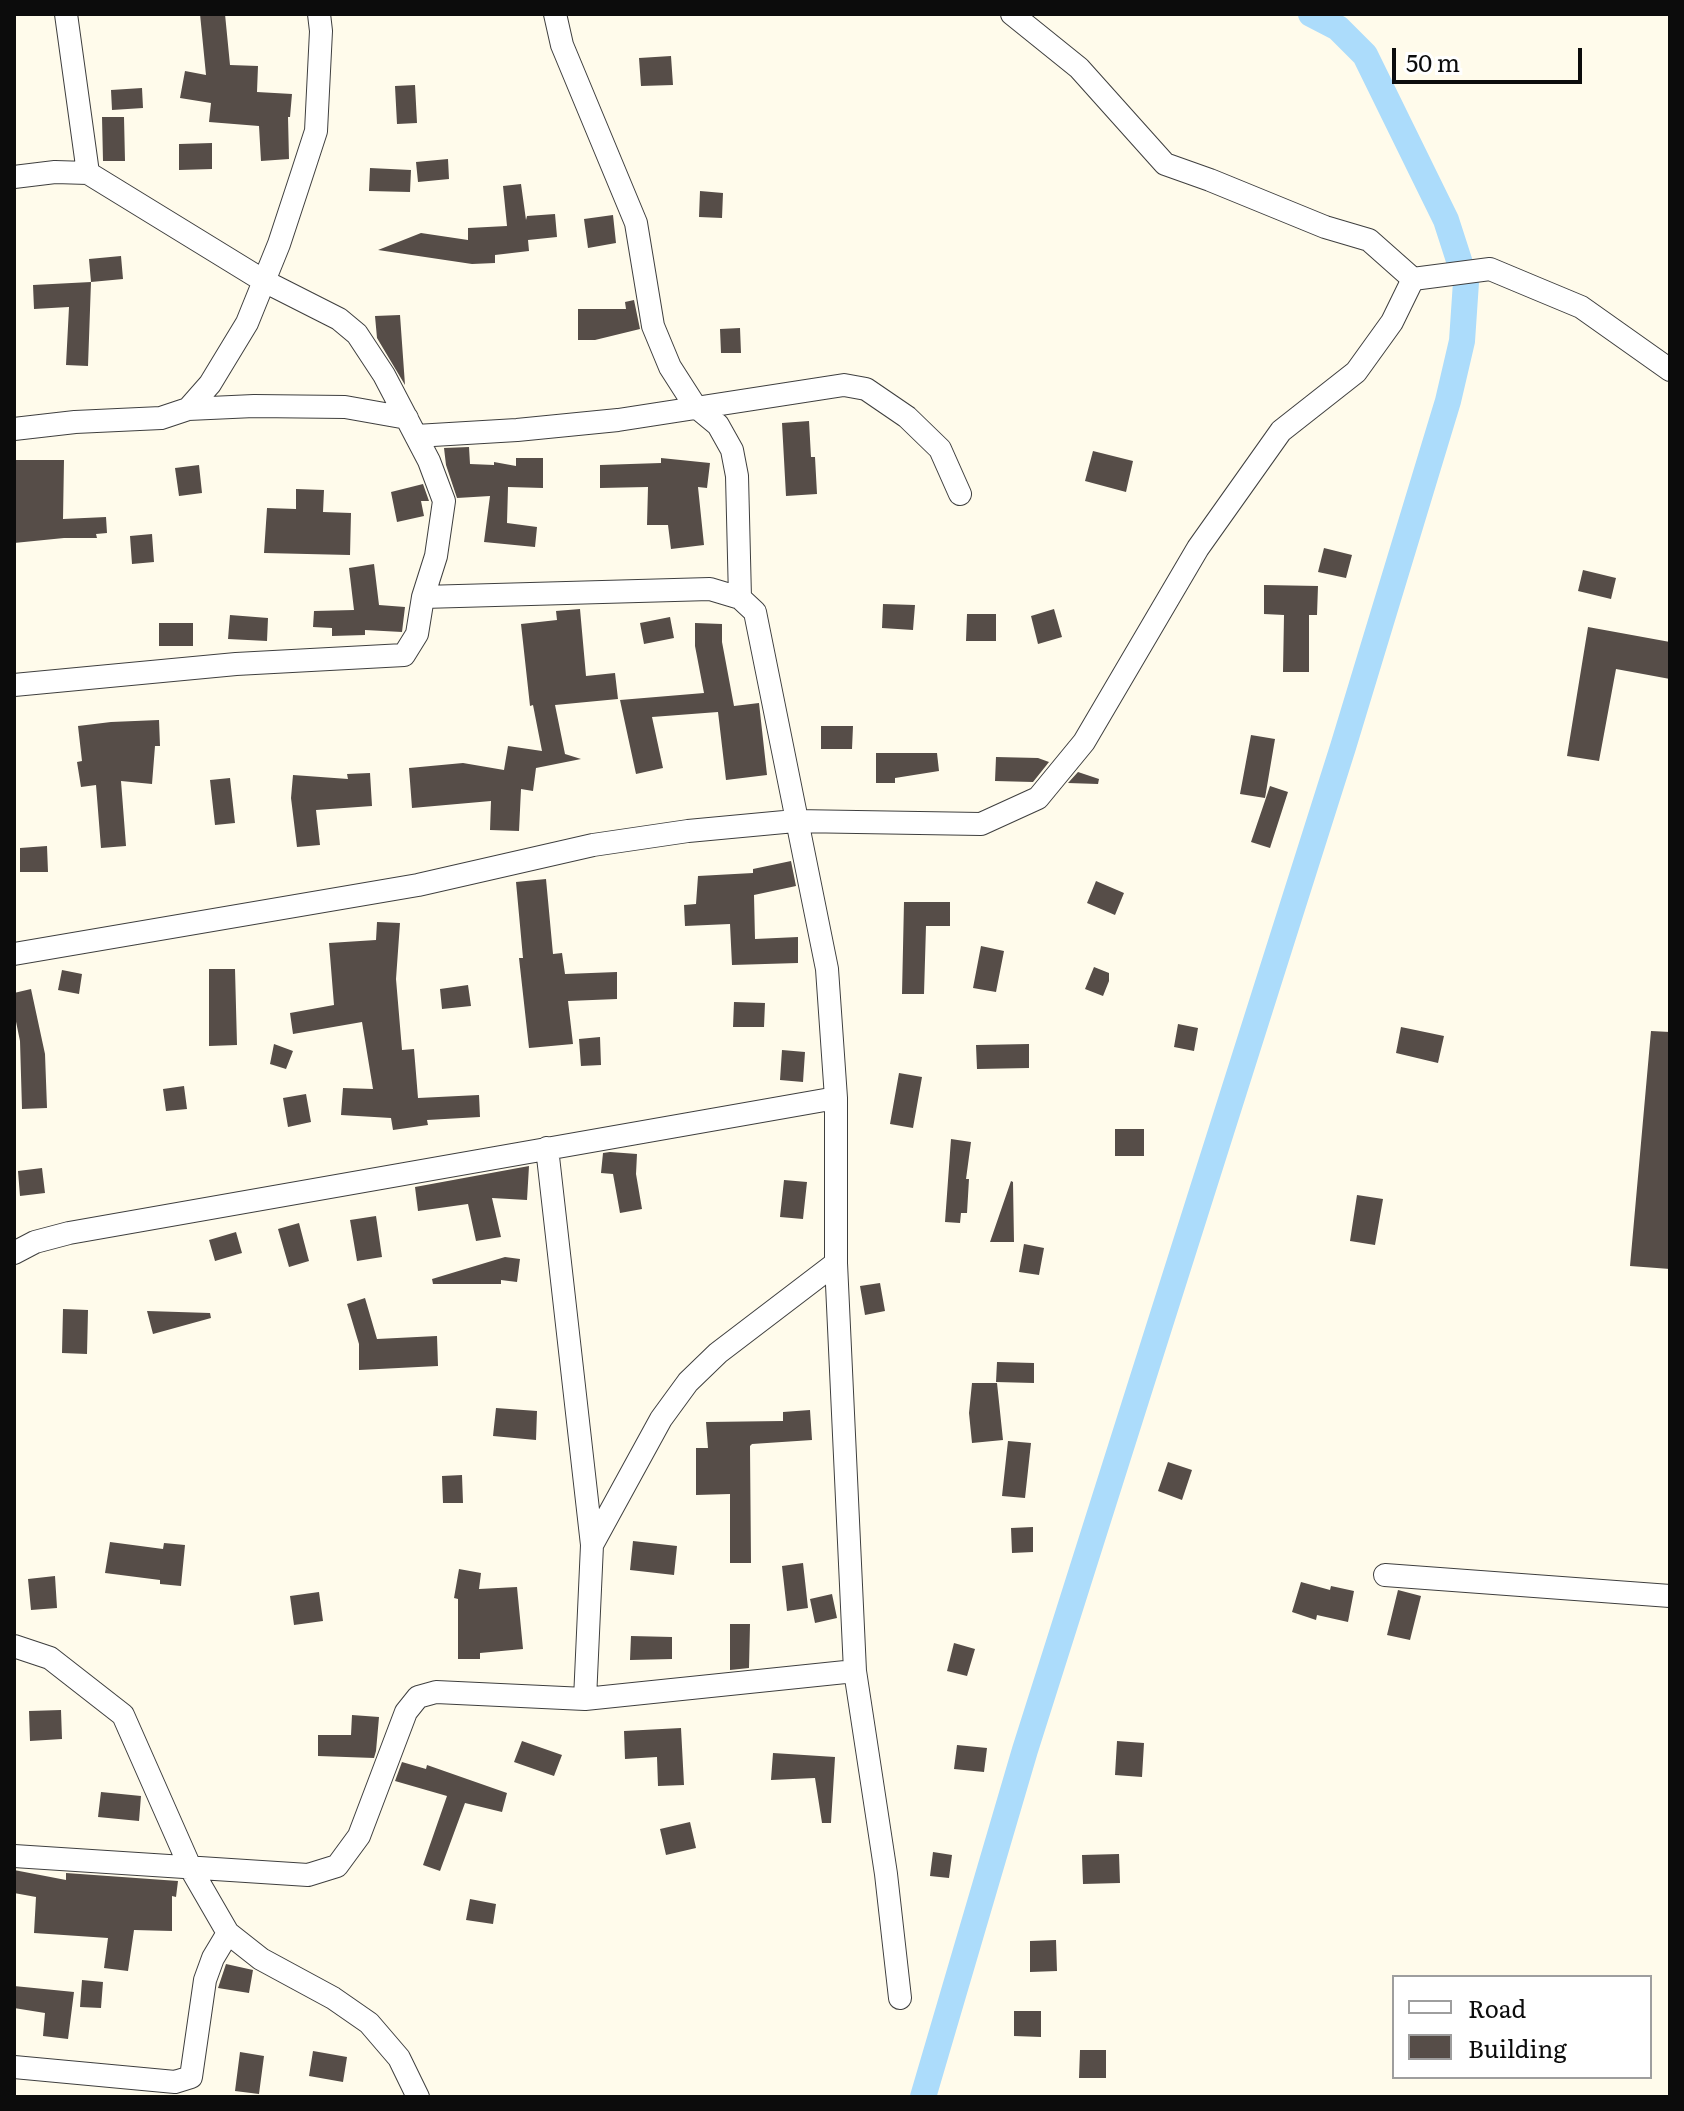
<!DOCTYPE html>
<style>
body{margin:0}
#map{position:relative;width:1684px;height:2111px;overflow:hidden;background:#fffbeb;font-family:Literata,serif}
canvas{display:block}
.frame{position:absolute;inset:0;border:16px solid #0c0c0c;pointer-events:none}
.legend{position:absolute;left:1392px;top:1975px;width:260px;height:104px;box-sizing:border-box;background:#fff;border:2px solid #9e9e9e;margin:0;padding:10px 14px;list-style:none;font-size:24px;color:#0c0c0c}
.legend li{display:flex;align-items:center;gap:16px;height:40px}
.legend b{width:40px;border:2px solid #9e9e9e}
.scale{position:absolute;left:1392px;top:48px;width:190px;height:36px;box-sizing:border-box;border:4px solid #0c0c0c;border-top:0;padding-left:10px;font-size:24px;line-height:28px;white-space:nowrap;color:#0c0c0c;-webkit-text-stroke:6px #fff;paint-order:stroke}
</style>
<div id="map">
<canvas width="1684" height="2111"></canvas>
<div class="frame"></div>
<ul class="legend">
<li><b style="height:10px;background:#fff"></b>Road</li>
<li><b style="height:22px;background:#564d48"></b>Building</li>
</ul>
<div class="scale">50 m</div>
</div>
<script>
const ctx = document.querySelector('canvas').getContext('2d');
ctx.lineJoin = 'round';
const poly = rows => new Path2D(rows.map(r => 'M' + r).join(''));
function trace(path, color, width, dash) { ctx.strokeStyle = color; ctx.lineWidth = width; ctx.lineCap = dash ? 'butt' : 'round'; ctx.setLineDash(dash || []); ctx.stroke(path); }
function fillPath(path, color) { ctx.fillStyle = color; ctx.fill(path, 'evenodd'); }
trace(poly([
 [923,2097,1025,1750,1343,747,1448,401,1462,341,1466,282,1446,220,1365,55,1338,28,1311,14]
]), '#acdcfb', 26);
fillPath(poly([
 [200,14,225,14,230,65,258,66,257,92,292,94,290,117,288,117,289,159,261,161,259,126,209,122,211,103,180,98,185,71,206,75],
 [671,56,673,85,641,86,639,58],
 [415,85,417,123,397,124,395,86],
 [142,88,143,108,112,110,111,90],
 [102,117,124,117,125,161,103,161],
 [212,143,212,169,179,170,179,144],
 [448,159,449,179,418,182,416,162],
 [370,168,411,170,410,192,369,191],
 [521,184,526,220,527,216,555,214,557,237,528,240,529,251,495,255,495,263,472,264,378,250,421,233,468,240,468,228,507,226,503,186],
 [700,191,723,193,722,218,699,217],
 [613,215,616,243,588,248,584,219],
 [121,256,123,279,91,282,89,259],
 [91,282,88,366,66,365,69,307,34,309,33,285],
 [634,300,640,329,595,340,578,340,578,309,626,309,625,302],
 [400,315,405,385,377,338,375,316],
 [740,328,741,353,721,353,720,329],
 [809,421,811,457,815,457,817,494,786,496,782,423],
 [469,447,470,464,494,465,494,462,516,466,516,458,543,458,543,488,508,487,507,523,537,527,535,547,484,542,490,496,457,498,446,465,444,448],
 [1093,451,1133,461,1126,492,1085,481],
 [661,458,710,463,707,488,698,487,704,545,671,549,668,525,647,525,648,487,600,488,600,465,661,463],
 [14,460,64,460,63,519,106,517,107,533,96,534,97,538,64,538,14,543],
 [199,465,202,493,179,496,175,468],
 [423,484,429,501,421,501,424,516,397,522,391,492],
 [296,489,324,490,323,512,351,513,350,555,264,553,267,508,296,509],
 [152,534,154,562,132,564,130,536],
 [1324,548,1352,555,1346,578,1318,572],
 [374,564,379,605,405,607,402,632,365,630,365,635,332,636,332,628,313,627,314,611,354,610,349,568],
 [1583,570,1616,578,1611,599,1578,591],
 [1264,585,1318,586,1317,615,1309,615,1309,672,1283,672,1284,615,1264,614],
 [883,604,915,605,913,630,882,628],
 [580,609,586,676,615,673,618,699,555,705,565,754,581,759,536,768,533,791,521,789,519,831,490,830,491,801,412,808,409,768,463,763,504,770,508,746,542,751,533,705,530,706,521,624,557,620,556,611],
 [1054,609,1062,637,1038,644,1031,616],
 [967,614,996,614,996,641,966,641],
 [230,615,268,618,267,641,228,639],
 [670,617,674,638,644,644,640,623],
 [159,623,193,623,193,646,159,646],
 [695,623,722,624,722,642,734,706,759,703,767,775,726,780,718,712,652,717,663,768,636,774,620,700,704,693,695,646],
 [1588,627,1670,642,1670,679,1616,669,1599,761,1567,756],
 [159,720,160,746,155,746,152,784,121,781,126,846,101,848,96,785,81,787,77,762,82,761,78,726,111,722],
 [821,726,853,726,852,749,821,749],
 [1251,735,1275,739,1265,798,1240,794],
 [876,753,937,753,939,771,895,778,895,783,876,783],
 [996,757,1038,758,1049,762,1033,782,995,781],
 [1078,772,1099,779,1098,784,1068,783],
 [370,773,372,806,316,810,320,845,297,847,291,798,293,775,348,779,347,774],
 [230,778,235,823,215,825,210,780],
 [1270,786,1288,792,1270,848,1251,842],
 [47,846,48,872,20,872,20,848],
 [791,861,796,886,754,895,755,939,798,937,798,963,732,965,730,924,685,926,684,905,696,904,698,876,753,873,753,869],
 [546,879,553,954,562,953,565,974,617,972,617,999,568,1001,573,1044,529,1048,519,958,523,958,516,882],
 [1096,881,1124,893,1115,915,1087,903],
 [904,902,950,902,950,926,926,926,924,994,902,994],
 [377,922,400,923,396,979,402,1050,414,1049,418,1098,479,1095,480,1117,427,1120,428,1125,393,1130,391,1118,341,1115,343,1088,373,1089,362,1022,293,1034,290,1013,334,1005,329,943,376,940],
 [981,946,1004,951,996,992,973,988],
 [1094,967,1109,973,1109,981,1103,996,1085,989],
 [209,969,235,969,237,1045,209,1046],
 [62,970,82,974,79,994,58,990],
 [468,985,471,1006,442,1009,440,989],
 [31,989,45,1054,47,1108,22,1109,20,1041,14,1012,14,993],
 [734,1002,765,1003,764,1027,733,1027],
 [1178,1024,1198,1028,1194,1051,1174,1047],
 [1401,1027,1444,1036,1438,1063,1396,1053],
 [1651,1031,1670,1032,1670,1269,1630,1266],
 [600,1037,601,1065,581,1066,579,1039],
 [274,1044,293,1051,286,1069,270,1064],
 [1029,1044,1029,1068,977,1069,976,1045],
 [782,1050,805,1052,803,1082,780,1080],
 [899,1073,922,1077,913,1128,890,1124],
 [184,1086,187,1109,166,1111,163,1089],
 [306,1094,311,1122,288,1127,283,1098],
 [1115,1129,1144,1129,1144,1156,1115,1156],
 [951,1139,971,1142,966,1179,969,1179,967,1213,961,1213,960,1223,945,1222],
 [610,1152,637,1154,636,1174,642,1209,620,1213,613,1174,601,1173,603,1153],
 [529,1166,527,1200,492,1198,501,1237,476,1241,468,1204,418,1211,415,1187],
 [42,1168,45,1193,20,1196,18,1171],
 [784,1180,807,1182,803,1219,780,1217],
 [1011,1181,1013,1182,1014,1242,990,1242],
 [1357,1195,1383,1199,1375,1245,1350,1241],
 [376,1216,382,1257,357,1261,350,1220],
 [299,1223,309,1261,289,1267,278,1229],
 [236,1232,242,1253,215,1261,209,1240],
 [1024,1244,1044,1248,1039,1275,1019,1272],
 [505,1257,520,1259,517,1282,501,1280,501,1284,433,1284,432,1279],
 [880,1283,885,1311,865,1315,860,1286],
 [365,1298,377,1339,437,1336,438,1366,359,1370,359,1344,347,1304],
 [63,1309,88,1310,87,1354,62,1353],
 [147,1311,210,1313,211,1318,153,1334],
 [997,1362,1034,1363,1034,1383,996,1382],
 [972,1383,997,1383,1003,1440,972,1443,969,1413],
 [496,1408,537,1411,536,1440,493,1436],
 [810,1410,812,1440,752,1444,750,1446,751,1563,730,1563,730,1494,696,1495,696,1448,708,1448,706,1422,783,1421,783,1412],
 [1008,1441,1031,1443,1025,1498,1002,1496],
 [1168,1462,1192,1470,1182,1500,1158,1491],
 [462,1475,463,1503,443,1503,442,1476],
 [1033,1527,1033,1552,1012,1553,1011,1528],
 [633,1541,677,1546,674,1575,630,1570],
 [110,1542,163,1549,164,1543,185,1545,181,1586,160,1584,160,1580,105,1573],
 [803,1563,808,1608,787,1611,782,1566],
 [459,1569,481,1573,479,1589,517,1587,523,1649,480,1653,480,1659,458,1659,458,1599,454,1598],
 [55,1576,57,1608,31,1610,28,1579],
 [1301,1582,1330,1590,1331,1586,1354,1591,1348,1622,1317,1615,1316,1620,1292,1612],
 [1398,1590,1421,1596,1410,1640,1387,1635],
 [319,1592,323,1621,294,1625,290,1596],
 [832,1594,837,1618,815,1623,810,1599],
 [730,1624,750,1624,749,1668,730,1670],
 [631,1636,672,1637,672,1659,630,1660],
 [954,1643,975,1649,967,1676,947,1671],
 [61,1710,62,1739,30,1741,29,1711],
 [352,1715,379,1717,376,1751,374,1758,318,1756,318,1735,351,1735],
 [681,1728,684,1785,658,1786,657,1757,625,1759,624,1731],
 [522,1741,562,1755,554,1776,514,1762],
 [1117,1741,1144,1743,1142,1777,1115,1775],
 [957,1745,987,1748,984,1772,954,1769],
 [773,1753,835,1757,831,1823,822,1823,815,1778,771,1780],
 [402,1762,426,1769,427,1765,507,1793,502,1812,465,1803,440,1871,423,1865,447,1796,395,1781],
 [101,1792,141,1796,139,1821,98,1817],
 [690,1822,696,1848,666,1855,660,1829],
 [933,1852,952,1855,949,1878,930,1876],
 [1119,1854,1120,1883,1083,1884,1082,1855],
 [14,1870,66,1880,66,1873,178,1881,176,1897,172,1896,172,1931,134,1930,128,1971,104,1968,108,1938,34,1933,36,1897,14,1893],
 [470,1899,496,1904,493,1924,466,1920],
 [1056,1940,1057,1971,1030,1972,1030,1941],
 [226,1964,253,1970,249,1993,218,1988],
 [82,1980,103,1982,101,2008,80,2007],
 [14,1986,74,1992,68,2039,43,2036,45,2013,14,2008],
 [1014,2011,1041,2011,1041,2037,1014,2036],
 [1080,2050,1106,2050,1106,2078,1079,2078],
 [313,2051,347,2057,343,2082,309,2076],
 [240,2052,264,2056,259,2094,235,2091]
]), '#564d48');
const street = poly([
 [66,14,88,173],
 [555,14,562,45,636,223,653,326,670,367,695,406,718,425,732,450,737,476,740,598],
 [1012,14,1079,68,1165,164,1210,180,1325,227,1369,240,1413,279,1490,269,1533,287,1581,307,1670,370],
 [14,177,55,172,88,173,264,281,339,319,357,334,384,375,429,461,444,501,436,556,423,597,417,634,404,655,236,664,14,685],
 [188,409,210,384,247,323,279,244,303,171,316,131,321,31,319,14],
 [14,429,75,422,161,418,188,409,254,406,345,407,407,418],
 [416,436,517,430,618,420,844,385,866,389,907,417,940,449,960,494],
 [423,597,710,589,740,598,755,612,827,969,836,1098,836,1263,855,1671,886,1874,900,1998],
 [14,954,418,885,593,845,688,831,795,821,981,824,1038,798,1084,742,1198,548,1281,431,1356,372,1392,322,1413,279],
 [547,1148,592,1545,585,1699],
 [14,1253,35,1242,69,1233,836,1098],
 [592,1545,661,1419,688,1382,718,1353,836,1263],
 [1385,1575,1670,1596],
 [14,1646,50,1658,123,1715,191,1869,228,1933,261,1959,333,1998,369,2023,399,2058,418,2097],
 [14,1856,308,1875,337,1866,359,1836,406,1712,418,1697,436,1692,585,1699,855,1671],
 [14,2067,175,2082,191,2077,205,1980,213,1958,228,1933]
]);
trace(street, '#3f3f3f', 24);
trace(street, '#fff', 22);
</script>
